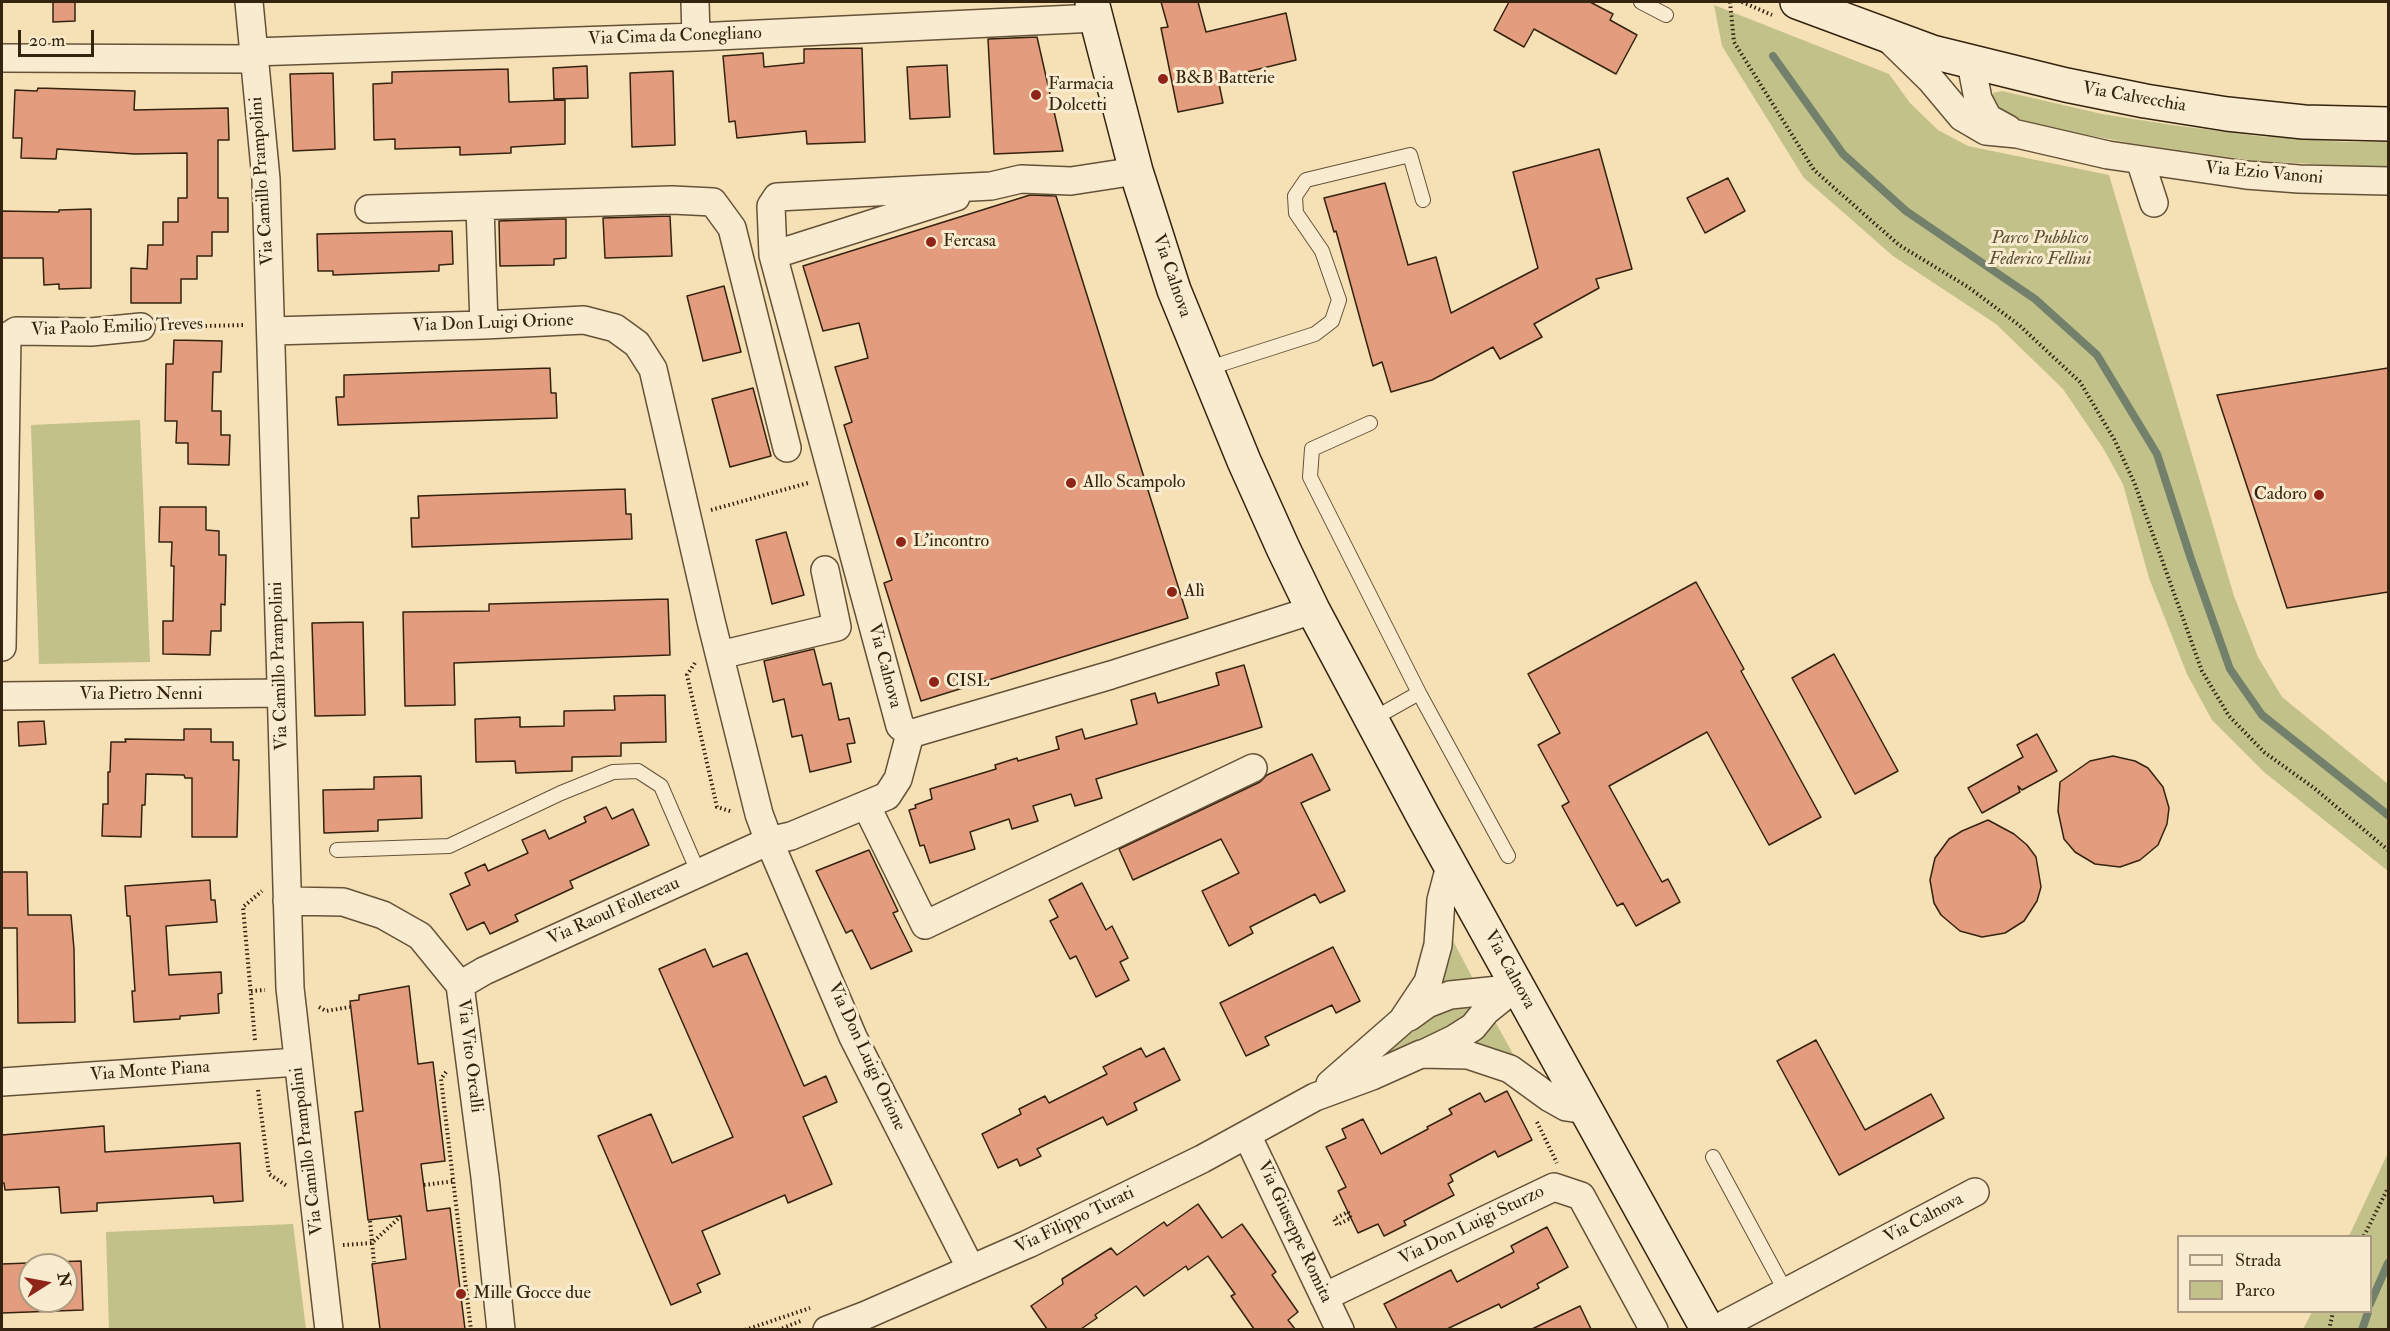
<!DOCTYPE html>
<meta charset="utf-8">
<style>
body{margin:0}
#map{position:relative;width:2390px;height:1331px;overflow:hidden;background:#f6e0b5;font-family:"IM FELL Double Pica",serif}
canvas{display:block}
.frame{position:absolute;inset:0;border:3px solid #33230f;pointer-events:none}
.legend{position:absolute;left:2177px;top:1235px;width:195px;height:78px;box-sizing:border-box;background:#f9ebcf;border:2px solid #aa9b82;margin:0;padding:8px 10px;list-style:none;font-size:18px;color:#33230f}
.legend li{display:flex;align-items:center;gap:12px;height:30px}
.legend b{width:30px;border:2px solid #aa9b82}
.north{position:absolute;left:18px;top:1253px;width:60px;height:60px;box-sizing:border-box;background:#f9ebcf;border:2px solid #aa9b82;border-radius:50%;rotate:79deg;font-size:16px;font-weight:700;line-height:24px;text-align:center;color:#33230f}
.north::after{content:'';display:block;margin:auto;width:21px;height:27px;background:#8f2418;clip-path:polygon(50% 0,100% 100%,50% 72%,0 100%)}
.scale{position:absolute;left:18px;top:30px;width:76px;height:27px;box-sizing:border-box;border:3px solid #33230f;border-top:0;padding-left:8px;font-size:18px;line-height:21px;white-space:nowrap;color:#33230f;-webkit-text-stroke:4px #f9ebcf;paint-order:stroke}
</style>
<div id="map">
<canvas width="2390" height="1331"></canvas>
<div class="frame"></div>
<ul class="legend">
<li><b style="height:8px;background:#f9ebcf"></b>Strada</li>
<li><b style="height:16px;background:#c2c189"></b>Parco</li>
</ul>
<div class="north">N</div>
<div class="scale">20 m</div>
</div>
<script>
const ctx = document.querySelector('canvas').getContext('2d');
ctx.lineJoin = 'round';
function fillPath(path, color) { ctx.fillStyle = color; ctx.fill(path, 'evenodd'); }
const poly = rows => new Path2D(rows.map(r => 'M' + r).join(''));
function trace(path, color, width, dash) { ctx.strokeStyle = color; ctx.lineWidth = width; ctx.lineCap = dash ? 'butt' : 'round'; ctx.setLineDash(dash || []); ctx.stroke(path); }
function drawText(font, color, halo, rows, align = 'center') {
  ctx.font = font + ' "IM FELL Double Pica",serif'; ctx.lineWidth = 6; ctx.setLineDash([]); ctx.textBaseline = 'middle'; ctx.strokeStyle = halo; ctx.fillStyle = color; for (const [text, x, y, turn = 0] of rows) {
    ctx.save(); ctx.translate(x, y); ctx.rotate((+turn || 0) * Math.PI / 180); ctx.textAlign = isNaN(turn) ? turn : align; if (halo) ctx.strokeText(text, 0, 0); ctx.fillText(text, 0, 0); ctx.restore();
  }
}
fillPath(poly([
 [1714,5,1889,74,1910,103,1938,130,1968,146,2109,175,2234,596,2258,657,2282,697,2388,784,2388,871,2264,772,2212,720,2187,674,2149,578,2123,484,2103,448,2063,389,1996,324,1893,256,1804,178,1722,46],
 [2002,91,2102,114,2172,125,2257,136,2347,142,2388,142,2388,168,2256,161,2130,143,2061,130,2006,118,1990,102,1993,93],
 [140,420,150,662,39,664,31,425],
 [1448,931,1474,981,1434,989],
 [1483,999,1471,1017,1392,1054,1390,1049,1433,1010],
 [1492,1016,1517,1061,1459,1044],
 [2388,1153,2388,1329,2303,1329,2312,1312,2370,1312,2370,1236,2349,1236],
 [293,1224,306,1329,109,1329,106,1232]
]), '#c2c189');
trace(poly([
 [1773,56,1843,154,1906,211,2035,299,2097,355,2157,454,2191,559,2230,669,2262,715,2388,815],
 [2370,1304,2388,1263],
 [2362,1330,2368,1312]
]), '#73806b', 8);
const building = poly([
 [53,2,75,2,75,21,53,22,53,2],
 [1161,2,1198,2,1206,32,1286,13,1296,60,1218,79,1223,103,1178,112,1161,28,1168,27,1161,2],
 [1509,2,1590,2,1613,14,1610,20,1637,35,1616,74,1534,29,1524,47,1494,30,1509,2],
 [1037,37,1063,151,994,154,988,39,1037,37],
 [862,48,865,142,807,144,806,131,737,138,735,121,729,122,723,56,763,53,764,67,804,63,804,49,862,48],
 [947,65,950,117,910,119,907,67,947,65],
 [587,66,588,98,554,99,553,68,587,66],
 [508,69,509,102,565,100,565,144,511,147,511,153,460,155,460,147,395,149,395,139,374,140,373,84,392,83,392,72,508,69],
 [673,71,675,145,632,147,630,73,673,71],
 [333,73,335,149,293,151,290,74,333,73],
 [38,88,135,91,134,110,228,108,229,140,218,140,218,198,228,198,228,232,212,232,212,256,197,256,197,279,181,279,181,303,131,303,131,268,147,269,148,245,163,245,163,222,178,222,178,198,187,198,187,153,135,154,57,149,56,159,21,158,22,138,13,138,15,90,37,91,38,88],
 [1599,149,1632,269,1596,279,1599,288,1534,324,1542,337,1500,359,1493,347,1432,380,1391,392,1382,362,1373,366,1336,231,1334,232,1324,198,1385,183,1408,265,1436,257,1451,313,1538,268,1513,172,1599,149],
 [1728,178,1745,211,1705,233,1687,198,1728,178],
 [1030,195,1056,196,1188,618,921,701,884,583,892,580,844,425,852,422,835,367,868,358,859,323,823,331,803,266,1030,195],
 [91,209,91,288,59,289,59,284,44,285,43,258,2,258,2,211,59,212,59,210,91,209],
 [670,216,672,256,605,258,603,218,670,216],
 [557,219,566,219,566,258,554,259,554,265,500,266,499,221,557,219],
 [452,231,453,264,439,265,439,271,333,275,333,271,318,271,317,234,452,231],
 [724,286,741,352,703,361,687,296,724,286],
 [174,340,222,341,221,372,213,372,212,411,221,411,221,435,230,435,229,465,188,464,188,443,176,443,177,421,165,421,166,364,173,364,174,340],
 [550,368,551,393,556,393,557,418,338,425,336,397,344,397,344,375,550,368],
 [2388,368,2388,592,2287,608,2217,395,2388,368],
 [753,388,771,456,730,467,712,399,753,388],
 [625,489,626,514,631,514,632,539,412,547,411,518,419,518,418,496,625,489],
 [160,507,206,507,206,530,219,531,219,555,226,555,225,605,221,604,221,631,211,631,210,655,163,654,163,621,173,621,174,566,171,566,172,542,159,542,160,507],
 [786,532,804,595,772,604,756,540,786,532],
 [1696,582,1744,669,1741,671,1821,817,1769,845,1707,732,1609,786,1662,882,1668,879,1680,902,1636,926,1623,903,1617,906,1562,806,1569,802,1538,745,1560,733,1528,674,1696,582],
 [668,599,670,655,454,663,455,705,405,706,403,612,489,611,489,604,668,599],
 [363,622,365,715,315,716,312,623,363,622],
 [814,649,823,685,831,683,839,720,849,718,855,743,847,744,851,762,810,772,802,735,792,737,784,699,773,702,764,661,814,649],
 [1834,654,1898,771,1855,794,1792,678,1834,654],
 [1244,665,1262,727,1096,779,1102,798,1075,806,1071,794,1033,806,1038,821,1012,829,1009,819,970,832,975,849,930,863,924,845,920,846,909,810,916,808,915,805,932,799,930,789,996,769,995,765,1017,758,1018,761,1059,749,1056,737,1082,729,1085,739,1137,724,1131,700,1155,693,1158,703,1219,685,1216,673,1244,665],
 [665,695,666,742,621,743,621,756,572,757,572,771,516,773,515,761,476,762,475,719,520,717,520,727,564,726,564,711,615,710,614,696,665,695],
 [44,721,46,744,19,746,18,722,44,721],
 [184,729,211,729,211,742,233,742,233,760,239,760,237,837,192,837,192,778,185,778,184,775,146,774,145,805,142,805,141,837,102,836,103,804,108,804,108,772,110,772,111,742,126,742,125,739,184,740,184,729],
 [2037,734,2057,771,2022,790,2018,786,2020,792,1982,813,1968,788,2023,757,2017,745,2037,734],
 [1312,754,1330,790,1301,803,1345,891,1320,903,1315,894,1250,927,1253,933,1229,946,1202,891,1239,873,1221,839,1133,880,1119,849,1260,782,1267,775,1312,754],
 [2113,756,2135,761,2148,768,2163,787,2169,808,2167,824,2158,845,2140,860,2120,867,2095,864,2075,852,2064,839,2058,811,2060,782,2090,761,2113,756],
 [421,776,422,818,378,820,378,831,324,833,323,790,374,789,374,777,421,776],
 [606,807,612,819,633,809,649,845,570,881,573,888,515,915,518,921,490,934,484,922,467,930,450,894,470,885,465,873,485,864,488,871,528,853,522,840,545,830,549,839,586,822,584,817,606,807],
 [1988,820,2014,834,2027,845,2036,857,2041,887,2037,901,2024,921,2005,933,1982,937,1960,931,1941,915,1934,903,1930,880,1935,858,1949,839,1962,831,1988,820],
 [869,850,898,911,893,913,912,951,871,969,852,930,846,933,816,871,869,850],
 [2,872,27,872,28,915,71,915,74,949,75,1022,18,1023,17,928,2,928,2,872],
 [210,880,211,900,215,900,217,922,166,926,169,975,221,972,222,993,218,994,219,1013,180,1016,180,1019,134,1022,132,991,135,991,130,916,127,916,125,886,210,880],
 [1082,883,1106,930,1112,926,1128,958,1120,962,1129,980,1096,997,1076,956,1070,959,1050,921,1058,917,1049,900,1082,883],
 [1333,947,1360,1001,1336,1013,1332,1005,1265,1037,1269,1045,1246,1056,1220,1003,1333,947],
 [705,949,713,967,747,953,804,1086,826,1076,837,1102,803,1117,832,1184,788,1203,785,1195,702,1231,720,1274,697,1284,701,1292,671,1305,598,1136,651,1114,672,1163,733,1137,659,969,705,949],
 [409,986,418,1064,433,1062,445,1161,421,1164,427,1211,450,1208,465,1329,380,1329,372,1264,406,1259,401,1216,368,1220,355,1112,363,1111,350,1001,359,1000,359,995,409,986],
 [1816,1040,1865,1130,1931,1094,1944,1118,1839,1175,1777,1061,1816,1040],
 [1141,1048,1146,1057,1164,1048,1180,1080,1134,1103,1137,1110,1107,1125,1103,1117,1037,1149,1041,1156,1020,1166,1017,1159,998,1168,982,1134,1021,1114,1019,1109,1045,1096,1049,1103,1107,1074,1103,1067,1141,1048],
 [1507,1091,1532,1140,1498,1157,1495,1151,1450,1175,1453,1181,1448,1184,1454,1195,1404,1221,1406,1225,1384,1236,1378,1224,1358,1233,1338,1191,1346,1187,1326,1147,1346,1138,1342,1129,1363,1119,1381,1154,1428,1129,1427,1127,1452,1114,1449,1109,1480,1093,1485,1102,1507,1091],
 [104,1126,105,1152,240,1143,243,1201,214,1203,213,1196,97,1203,97,1211,61,1213,59,1187,5,1190,4,1183,2,1183,2,1135,104,1126],
 [1198,1204,1222,1238,1242,1224,1276,1272,1272,1275,1298,1312,1288,1320,1295,1329,1254,1329,1231,1296,1235,1294,1208,1256,1188,1270,1186,1266,1144,1296,1136,1286,1095,1315,1097,1318,1081,1329,1047,1329,1031,1306,1063,1284,1062,1279,1111,1248,1117,1255,1164,1222,1167,1226,1198,1204],
 [1547,1227,1568,1267,1537,1284,1539,1288,1501,1308,1499,1304,1447,1329,1397,1329,1384,1304,1451,1270,1457,1282,1514,1252,1511,1246,1547,1227],
 [81,1261,83,1310,2,1313,2,1264,81,1261],
 [30,1265,66,1265,66,1301,30,1301,30,1265],
 [1580,1306,1591,1329,1532,1329,1580,1306]
]);
fillPath(building, '#e39c7e');
trace(building, '#33230f', 1.5);
const service = poly([
 [1641,2,1666,15],
 [1206,369,1315,334,1332,321,1339,300,1322,251,1296,213,1295,196,1306,180,1410,155,1423,200],
 [1370,423,1312,449,1310,477,1419,693],
 [1371,720,1419,693,1508,856],
 [337,850,449,846,561,793,613,772,638,771,661,786,699,874],
 [1713,1157,1786,1292]
]);
const minor = poly([
 [249,2,266,179,290,988,329,1330],
 [695,2,696,37],
 [1887,37,1931,80,1962,117,1986,131,2017,134,2108,155,2246,175,2299,179,2388,181],
 [253,52,696,37,1096,18],
 [2,58,254,59],
 [1971,63,1978,99,1988,118,2008,129],
 [2140,160,2154,203],
 [1136,171,1071,181,1021,179,991,186,777,197,771,206,773,255,900,726,910,734,1111,675,1313,610],
 [480,207,484,325],
 [369,209,672,200,713,202,732,228,787,448],
 [773,255,956,197],
 [272,331,484,325,584,320,615,328,637,344,653,369,711,621,759,814,769,841,853,1037,971,1269],
 [2,647,7,337,16,331,91,332,141,327],
 [720,655,837,627,825,570],
 [2,696,281,693],
 [866,805,925,925,1253,768],
 [287,901,343,902,383,915,420,936,460,985,485,1177,501,1330],
 [460,985,484,971,769,841,791,836,887,796,898,779,910,734],
 [1409,1017,1427,1004,1450,995,1499,990,1518,985],
 [1425,1053,1454,1039,1473,1027,1486,1011,1517,986],
 [2,1082,298,1062],
 [1330,1084,1402,1021,1428,982,1438,945,1441,900,1450,866],
 [1247,1135,1340,1330],
 [1324,1297,1554,1187,1581,1196,1654,1330],
 [827,1330,866,1315,1028,1244,1202,1159,1315,1097,1372,1076,1421,1054,1468,1055,1510,1069,1550,1098,1566,1107,1587,1110],
 [1714,1330,1975,1192]
]);
const secondary = poly([
 [1092,2,1136,171,1174,290,1244,461,1283,548,1313,610,1423,816,1708,1330],
 [1797,2,1932,52,2066,85,2145,101,2227,114,2304,122,2388,124]
]);
trace(service, '#645238', 16);
trace(minor, '#645238', 30);
trace(secondary, '#33230f', 36);
trace(poly([
 [1730,2,1734,42,1814,170,1899,245,1968,287,2019,325,2080,382,2114,439,2134,482,2202,671,2229,716,2264,752,2314,788,2388,850],
 [1742,2,1772,15],
 [165,327,245,325],
 [711,510,808,483],
 [695,663,687,675,717,807,733,812],
 [251,991,265,990],
 [319,1007,326,1011,350,1007],
 [255,1040,243,907,262,891],
 [446,1072,441,1079,471,1330],
 [258,1090,269,1174,287,1186],
 [1537,1122,1557,1163],
 [424,1185,455,1181],
 [1348,1212,1351,1218,1337,1225,1334,1219,1348,1212],
 [370,1221,374,1262],
 [2364,1236,2388,1188],
 [343,1245,372,1243,401,1216],
 [745,1330,810,1308],
 [778,1330,803,1320],
 [2329,1330,2333,1312]
]), '#33230f', 4, [1.5, 3]);
trace(service, '#f9ebcf', 14);
trace(minor, '#f9ebcf', 27);
trace(secondary, '#f9ebcf', 33);
for (const [x, y, r, color] of [
 [1163,79,6,"#8f2418"],
 [1036,95,6,"#8f2418"],
 [931,242,6,"#8f2418"],
 [1071,483,6,"#8f2418"],
 [2319,495,6,"#8f2418"],
 [901,542,6,"#8f2418"],
 [1172,592,6,"#8f2418"],
 [934,682,6,"#8f2418"],
 [461,1294,6,"#8f2418"]
]) { const dot = new Path2D(); dot.arc(x, y, r, 0, 2 * Math.PI); ctx.fillStyle = color; ctx.fill(dot); trace(dot, '#f9ebcf', 2); }
drawText('18px', '#33230f', '#f9ebcf', [
 ["Via Cima da Conegliano",675,37,-2],
 ["Via Calvecchia",2134,98,10],
 ["Via Ezio Vanoni",2264,174,5],
 ["Via Camillo Prampolini",263,181,-94],
 ["Via Calnova",1171,276,71],
 ["Via Don Luigi Orione",493,324,-2],
 ["Via Paolo Emilio Treves",117,328,-2],
 ["Via Camillo Prampolini",280,666,-92],
 ["Via Calnova",884,666,75],
 ["Via Pietro Nenni",141,695],
 ["Via Raoul Follereau",614,912,-24],
 ["Via Calnova",1509,970,61],
 ["Via Vito Orcalli",469,1056,83],
 ["Via Don Luigi Orione",866,1057,65],
 ["Via Monte Piana",150,1072,-4],
 ["Via Camillo Prampolini",308,1151,-97],
 ["Via Calnova",1924,1219,-28],
 ["Via Filippo Turati",1075,1221,-26],
 ["Via Don Luigi Sturzo",1472,1226,-26],
 ["Via Giuseppe Romita",1294,1232,65]
]);
drawText('18px', '#33230f', '#f9ebcf', [
 ["B&B Batterie",1175,79],
 ["Farmacia",1048,85],
 ["Dolcetti",1048,106],
 ["Fercasa",943,242],
 ["Allo Scampolo",1083,483],
 ["Cadoro",2307,495,"right"],
 ["L'incontro",913,542],
 ["Alì",1184,592],
 ["CISL",946,682],
 ["Mille Gocce due",473,1294]
], 'left');
drawText('italic 18px', '#5e5234', '#f9ebcf', [
 ["Parco Pubblico",2040,239],
 ["Federico Fellini",2040,260]
]);
</script>
